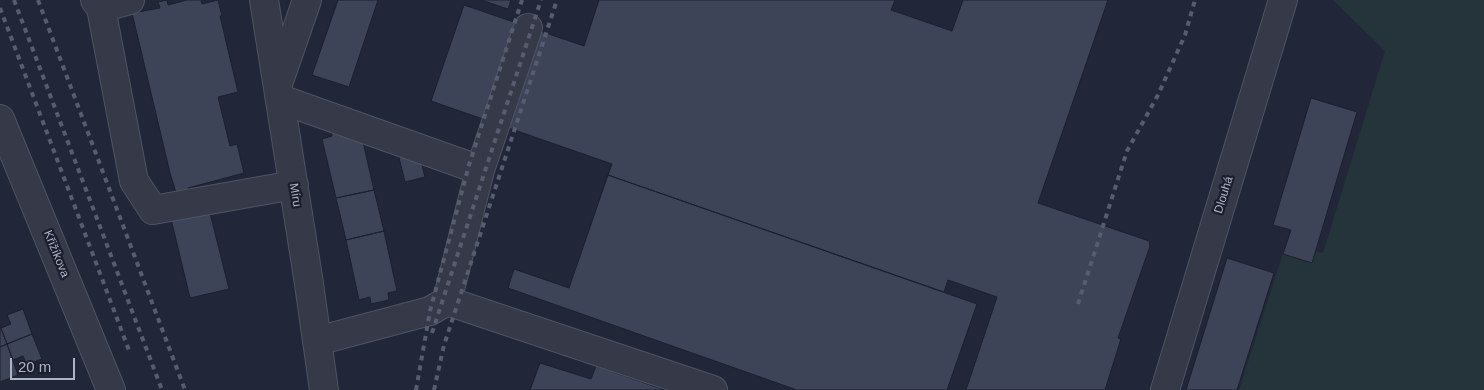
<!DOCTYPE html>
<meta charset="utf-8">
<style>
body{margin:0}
#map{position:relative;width:1484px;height:390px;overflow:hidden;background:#212738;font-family:Helvetica,sans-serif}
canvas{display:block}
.scale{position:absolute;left:10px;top:358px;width:65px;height:22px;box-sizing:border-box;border:2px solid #afb4c5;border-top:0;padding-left:6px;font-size:15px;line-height:18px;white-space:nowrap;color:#afb4c5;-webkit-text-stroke:4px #1a1e2d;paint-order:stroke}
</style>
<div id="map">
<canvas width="1484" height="390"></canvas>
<div class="scale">20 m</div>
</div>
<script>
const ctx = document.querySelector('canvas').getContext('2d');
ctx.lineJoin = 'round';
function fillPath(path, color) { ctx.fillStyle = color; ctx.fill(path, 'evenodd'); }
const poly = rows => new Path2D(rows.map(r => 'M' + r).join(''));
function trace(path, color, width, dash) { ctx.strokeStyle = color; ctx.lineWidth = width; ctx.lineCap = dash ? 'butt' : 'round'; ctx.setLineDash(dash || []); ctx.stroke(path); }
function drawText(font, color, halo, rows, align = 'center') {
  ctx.font = font + ' Helvetica,sans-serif'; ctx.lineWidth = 4.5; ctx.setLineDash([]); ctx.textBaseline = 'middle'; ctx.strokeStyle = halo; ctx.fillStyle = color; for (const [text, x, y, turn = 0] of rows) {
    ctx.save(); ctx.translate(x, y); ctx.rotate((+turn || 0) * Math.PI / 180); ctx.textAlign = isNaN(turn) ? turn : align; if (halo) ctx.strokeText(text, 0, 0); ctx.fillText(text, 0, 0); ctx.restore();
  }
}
fillPath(poly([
 [1333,0,1484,0,1484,390,1239,390,1286,244,1323,253,1385,51]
]), '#24343a');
const building = poly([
 [167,0,168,5,187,0,201,0,202,4,218,0,222,16,220,16,238,92,218,97,230,146,237,144,244,173,188,188,190,195,178,199,170,173,132,13,160,8,158,2,167,0],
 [338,0,378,0,349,87,312,75,338,0],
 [481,0,511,0,508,9,481,0],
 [599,0,895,0,891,10,952,31,963,0,1108,0,1038,203,1149,241,1150,246,1118,338,1121,339,1105,390,966,390,997,297,948,280,944,292,608,175,612,164,431,101,464,5,584,46,599,0],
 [1311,98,1357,112,1312,263,1283,254,1291,230,1273,225,1311,98],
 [360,129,374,190,336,198,322,139,332,136,331,130,360,129],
 [419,153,425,177,405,182,399,158,419,153],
 [608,175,977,304,947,390,797,390,508,288,514,269,569,288,608,175],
 [374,190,384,231,346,240,336,198,374,190],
 [209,209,229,289,190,298,171,219,209,209],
 [384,231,397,291,388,293,389,300,371,304,370,297,359,300,346,240,384,231],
 [1227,258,1274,273,1237,390,1186,390,1227,258],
 [23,309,32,334,7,344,1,328,11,324,7,315,23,309],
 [0,326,7,344,0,347,0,326],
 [32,334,42,359,31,363,33,367,29,369,23,356,13,360,7,344,32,334],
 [7,344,18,375,0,382,0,347,7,344],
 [540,363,591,379,596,366,665,390,530,390,540,363]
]);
fillPath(building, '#3d4458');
trace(building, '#1c202f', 1);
const minor = poly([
 [95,0,101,8,134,181,153,210,294,185],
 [264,0,308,277,324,390],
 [101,8,130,0],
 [279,81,307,0],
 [280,99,480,170],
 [0,119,111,390],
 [447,301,713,390],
 [317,341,430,311,447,301,480,170,528,28],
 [1165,390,1283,0]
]);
trace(minor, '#4f5463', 30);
trace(minor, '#353948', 28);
trace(poly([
 [14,0,162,390],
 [38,0,185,390],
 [0,8,130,353],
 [1078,304,1127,151,1158,95,1185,35,1195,0],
 [432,333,541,0],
 [416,390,430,311,469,165,522,0],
 [434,390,444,345,557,0]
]), '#575c6f', 4, [5, 5]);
drawText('12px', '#afb4c5', '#1a1e2d', [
 ["Míru",295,195,81],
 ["Dlouhá",1224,195,-73],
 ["Křižíkova",56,254,68]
]);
</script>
